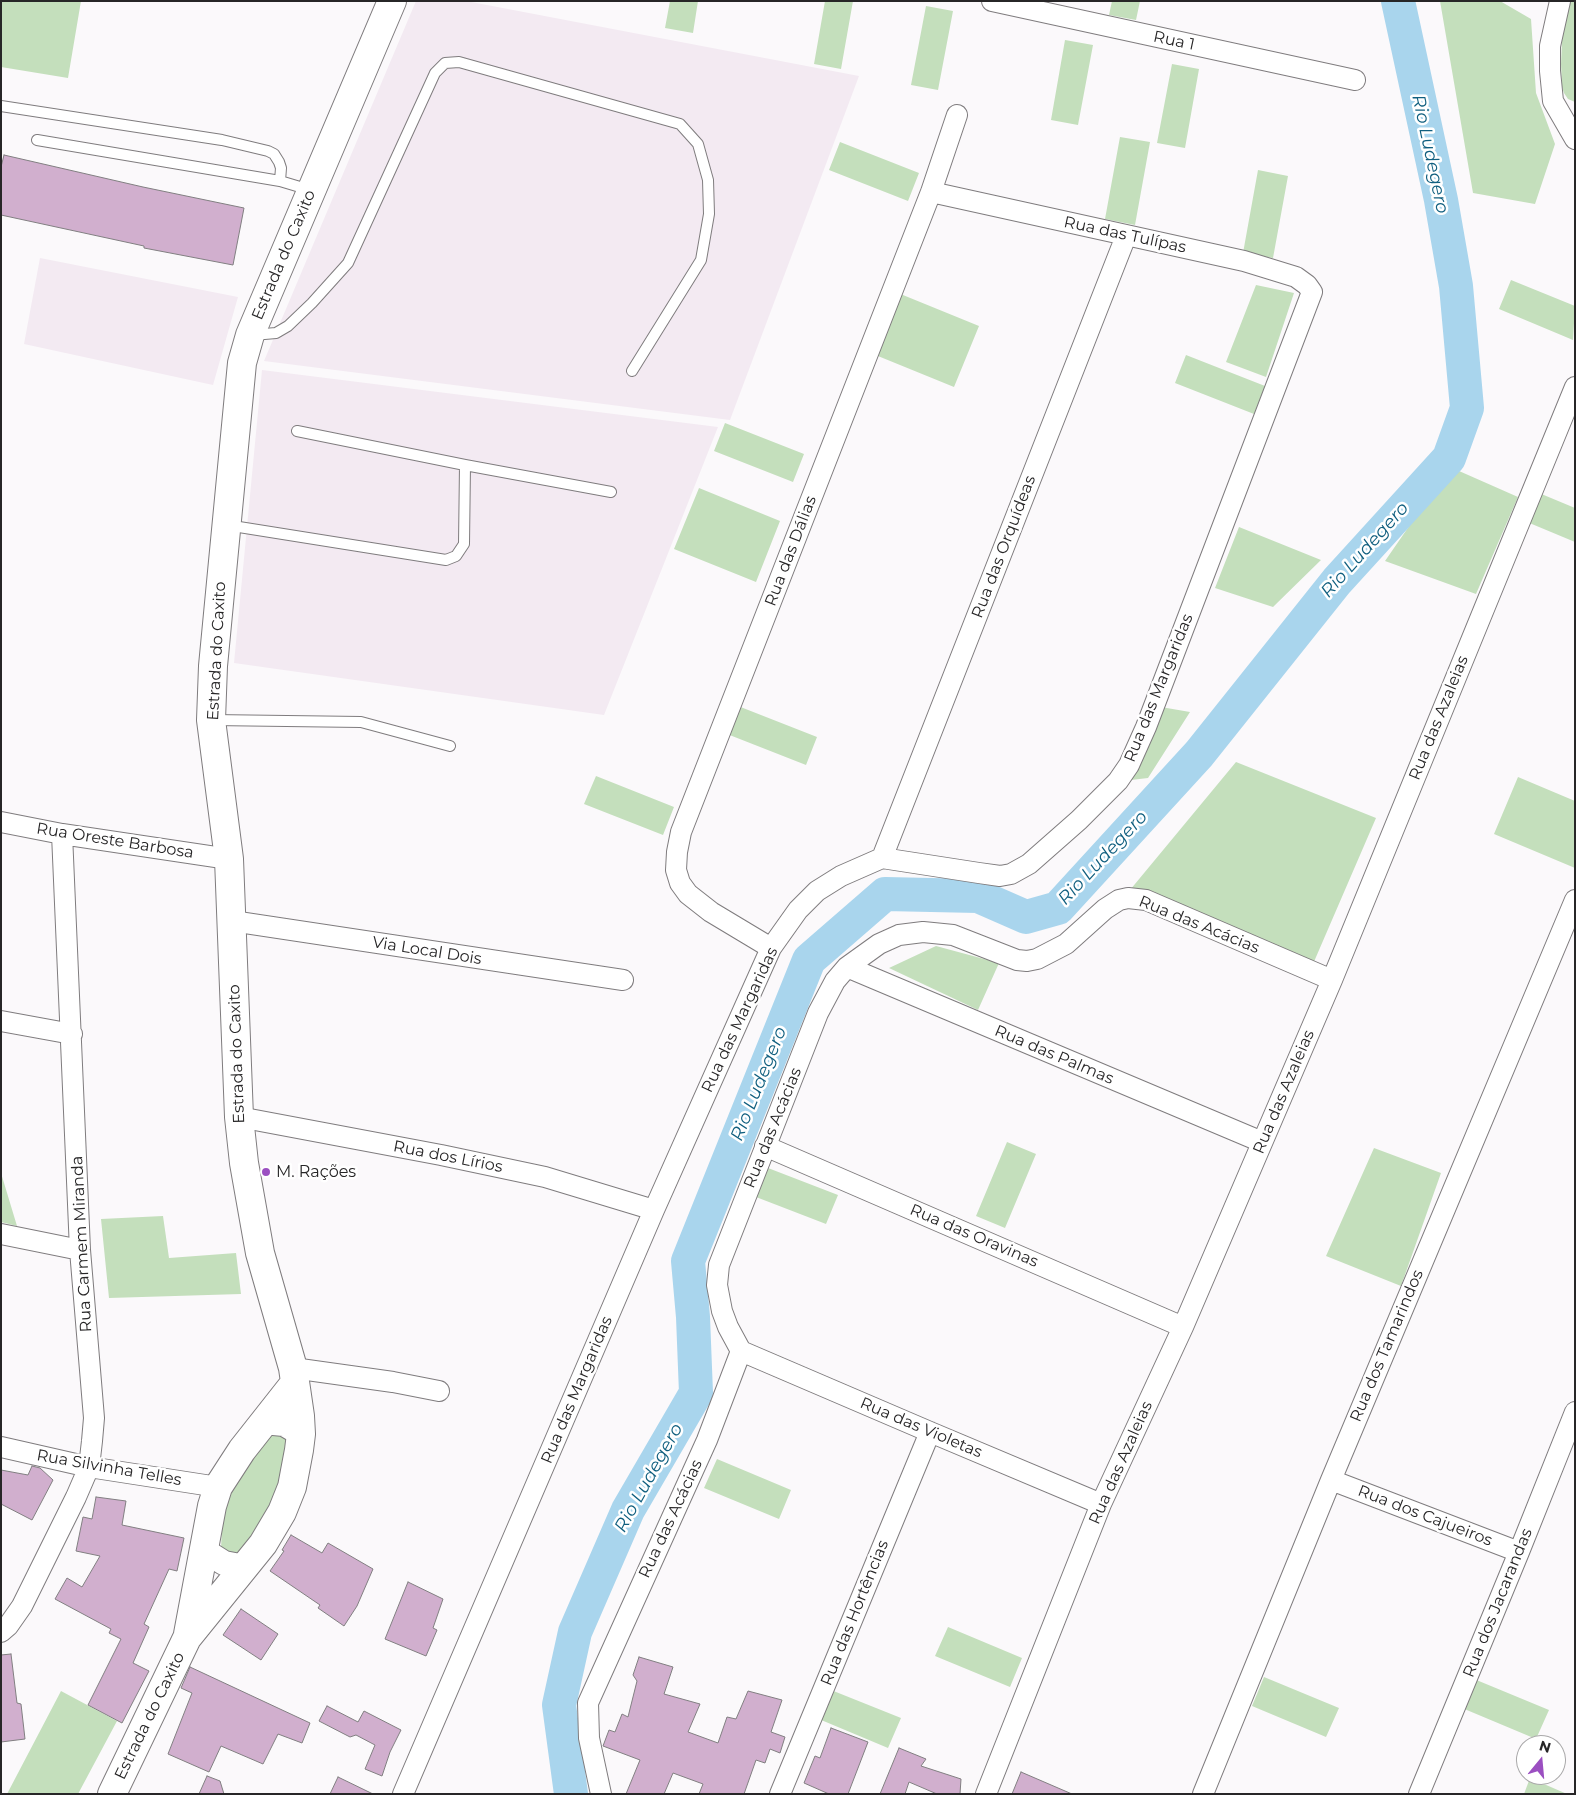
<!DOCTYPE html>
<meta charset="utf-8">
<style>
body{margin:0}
#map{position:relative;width:1576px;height:1795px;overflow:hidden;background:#fbf9fb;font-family:Montserrat,sans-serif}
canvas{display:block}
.frame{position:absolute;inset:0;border:2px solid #272627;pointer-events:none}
.north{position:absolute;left:1516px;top:1735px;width:50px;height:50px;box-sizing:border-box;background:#fff;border:1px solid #a9a8a9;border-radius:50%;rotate:17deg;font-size:14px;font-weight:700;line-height:20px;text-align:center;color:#272627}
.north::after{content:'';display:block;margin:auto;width:18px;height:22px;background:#9b4fc1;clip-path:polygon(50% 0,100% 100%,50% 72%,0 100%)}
</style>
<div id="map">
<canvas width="1576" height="1795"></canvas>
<div class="frame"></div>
<div class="north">N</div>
</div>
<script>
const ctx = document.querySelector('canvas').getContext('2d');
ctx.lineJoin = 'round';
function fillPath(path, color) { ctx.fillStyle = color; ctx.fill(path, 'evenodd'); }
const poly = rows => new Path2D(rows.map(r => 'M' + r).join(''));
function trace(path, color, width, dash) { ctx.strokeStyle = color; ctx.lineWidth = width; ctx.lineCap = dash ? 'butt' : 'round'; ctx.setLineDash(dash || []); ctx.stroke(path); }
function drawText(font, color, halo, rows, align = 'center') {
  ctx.font = font + ' Montserrat,sans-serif'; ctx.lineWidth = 5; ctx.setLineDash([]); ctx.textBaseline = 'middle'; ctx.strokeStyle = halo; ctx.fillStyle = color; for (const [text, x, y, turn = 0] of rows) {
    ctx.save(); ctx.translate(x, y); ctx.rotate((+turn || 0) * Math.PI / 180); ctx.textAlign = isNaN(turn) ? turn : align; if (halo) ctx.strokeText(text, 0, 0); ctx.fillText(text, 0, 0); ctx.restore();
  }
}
fillPath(poly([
 [416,1,466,1,859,76,730,420,264,361],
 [40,258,238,297,213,385,24,344],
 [262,370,718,427,604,715,234,663]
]), '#f3eaf2');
fillPath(poly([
 [1,1,81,1,68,78,1,67],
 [670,1,698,1,693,33,665,28],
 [825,1,853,1,841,69,814,64],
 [1112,1,1140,1,1136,20,1109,15],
 [1440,1,1500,1,1531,19,1536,93,1555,144,1535,204,1473,193],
 [1570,1,1575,1,1575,102,1568,99,1564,93,1562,87,1561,64,1562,40],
 [926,6,953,11,938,90,911,85],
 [1065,40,1093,45,1078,125,1051,120],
 [1172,64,1199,69,1185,148,1157,143],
 [1120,137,1150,142,1135,225,1105,219],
 [840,142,919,173,908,201,829,170],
 [1258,170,1288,176,1273,258,1243,253],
 [1511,280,1575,306,1573,340,1499,309],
 [1256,285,1294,293,1266,377,1226,362],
 [898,293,979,326,954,387,873,354],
 [1186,355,1265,386,1254,414,1175,383],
 [725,423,804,454,793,482,714,451],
 [1450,467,1518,497,1476,594,1385,561],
 [699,488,780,521,756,582,674,549],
 [1539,493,1575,508,1575,542,1527,522],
 [1239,527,1321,560,1273,607,1215,588],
 [738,706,817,737,806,765,727,734],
 [1161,707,1190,712,1148,778,1131,780],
 [1236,762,1376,818,1313,964,1130,890],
 [596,776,674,807,663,835,584,804],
 [1518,777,1575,801,1575,868,1494,834],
 [936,946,999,963,978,1010,889,968],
 [1007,1142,1036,1154,1005,1228,976,1216],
 [1374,1148,1441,1173,1401,1286,1326,1256],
 [768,1168,838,1195,826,1224,756,1197],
 [1,1173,17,1226,1,1222],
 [163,1216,169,1258,236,1253,241,1294,109,1298,101,1219],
 [275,1430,287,1440,283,1474,272,1508,237,1557,221,1549,222,1526,225,1508,237,1475],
 [717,1459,791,1490,779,1519,704,1488],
 [948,1627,1022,1658,1010,1687,935,1656],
 [1264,1677,1339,1708,1326,1737,1252,1706],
 [1474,1679,1549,1710,1536,1739,1462,1708],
 [826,1688,901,1718,888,1748,814,1717],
 [61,1691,117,1721,78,1794,7,1794],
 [1530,1778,1567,1794,1524,1794]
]), '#c4dfbc');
trace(poly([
 [571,1794,559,1705,575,1632,628,1510,696,1393,693,1317,688,1261,809,960,885,894,978,896,1026,917,1058,908,1199,754,1337,581,1449,458,1467,408,1456,286,1441,200,1398,1]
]), '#a9d5ed', 34);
const building = poly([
 [4,155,143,187,244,208,233,265,144,248,144,246,1,215,1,167,4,155],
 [32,1466,40,1468,53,1480,32,1520,1,1504,1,1470,28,1475,32,1466],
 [96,1497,126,1501,122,1525,184,1538,177,1571,169,1569,144,1624,149,1627,133,1663,149,1671,122,1723,88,1705,121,1639,109,1633,111,1629,55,1599,67,1578,82,1587,100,1556,76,1551,83,1517,92,1519,96,1497],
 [291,1535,322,1553,328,1543,373,1569,357,1606,344,1626,318,1608,320,1605,270,1571,284,1551,282,1550,291,1535],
 [408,1582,443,1599,433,1628,437,1630,426,1656,385,1639,408,1582],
 [241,1609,278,1634,261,1660,223,1635,241,1609],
 [11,1654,17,1703,21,1704,25,1739,1,1742,1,1655,11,1654],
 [639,1657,673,1667,664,1694,700,1704,688,1732,718,1743,727,1717,736,1719,748,1691,782,1700,771,1732,785,1737,780,1753,770,1749,765,1763,756,1760,744,1794,699,1794,703,1784,673,1773,664,1794,626,1794,640,1760,603,1746,609,1730,615,1732,622,1714,628,1717,637,1681,633,1675,639,1657],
 [190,1667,310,1723,302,1743,278,1734,263,1764,221,1746,209,1772,168,1754,192,1693,181,1688,190,1667],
 [327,1706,358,1722,364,1711,401,1730,390,1752,382,1776,365,1769,375,1745,356,1735,350,1737,319,1721,327,1706],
 [831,1728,868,1742,848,1794,829,1794,804,1783,815,1756,820,1758,831,1728],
 [899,1748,926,1759,921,1766,961,1779,960,1794,937,1794,909,1782,905,1794,880,1794,899,1748],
 [1021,1772,1072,1794,1012,1794,1021,1772],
 [207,1776,220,1781,224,1794,199,1794,207,1776],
 [338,1777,373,1794,330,1794,338,1777]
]);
fillPath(building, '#d1afce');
trace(building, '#817f81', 1);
const service = poly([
 [1,106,222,140,268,151,274,154,279,162,281,168,280,181],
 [37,140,280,181,310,190],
 [253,335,276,333,288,326,312,303,348,263,435,73,445,63,459,62,680,124,698,144,708,180,709,214,701,260,632,371],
 [297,431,465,465,611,492],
 [227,523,239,527,446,560,456,556,464,544,465,465],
 [212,720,361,722,450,746]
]);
const minor = poly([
 [992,1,1355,80],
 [1560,1,1550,46,1550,71,1553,101,1575,139],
 [1,822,62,834,229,859],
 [882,858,1126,236],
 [232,921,623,980],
 [771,948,711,912,688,894,680,883,676,870,677,852,681,832,931,192,957,115],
 [847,967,1262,1142],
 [1,1021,72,1034],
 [239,1117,441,1155,545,1177,654,1210],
 [765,1146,1183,1327],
 [1,1234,80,1250],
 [741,1351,930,1432,1101,1504],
 [293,1368,393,1382,439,1391],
 [1,1447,89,1467,218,1487],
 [1331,1480,1519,1552],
 [1,1632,8,1626,22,1606,76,1497,89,1467,92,1441,94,1418,80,1250,62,834],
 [403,1794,654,1210,771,948,798,910,817,891,841,876,882,858,979,873,1000,876,1011,874,1029,864,1079,820,1118,781,1129,765,1146,727,1312,292,1307,285,1296,277,1244,261,931,192],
 [601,1794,589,1738,588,1703,707,1440,741,1351,728,1327,722,1311,717,1285,719,1265,818,1013,835,981,847,967,879,944,899,935,923,932,953,935,1017,960,1027,961,1037,959,1066,944,1105,909,1119,900,1128,898,1146,900,1332,980],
 [780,1794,930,1432],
 [986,1794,1101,1504,1183,1327,1332,980,1575,387],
 [1203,1794,1331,1480,1575,900],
 [1419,1794,1519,1552,1575,1412]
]);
const tertiary = poly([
 [263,1422,284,1424,301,1434],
 [205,1551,224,1563,245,1567]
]);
const secondary = poly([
 [188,1634,212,1506,218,1487,242,1450,294,1384],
 [112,1794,187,1638,263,1544,282,1512,292,1487,299,1450,301,1434,300,1416,293,1368,260,1253,244,1163,239,1117,229,859,211,720,213,666,242,363,250,335,392,1]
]);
trace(service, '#7f7c7e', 12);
trace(minor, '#7f7c7e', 22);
trace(tertiary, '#7f7c7e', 26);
trace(secondary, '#7f7c7e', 30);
trace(service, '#fff', 10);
trace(minor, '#fff', 20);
trace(tertiary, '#fff', 24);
trace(secondary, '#fff', 28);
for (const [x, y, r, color] of [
 [266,1172,5,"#9b4fc1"]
]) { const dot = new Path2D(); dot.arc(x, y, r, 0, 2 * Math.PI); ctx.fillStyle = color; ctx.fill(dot); trace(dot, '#fff', 2); }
drawText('16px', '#272627', '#fff', [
 ["Rua 1",1174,41,12],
 ["Rua das Tulípas",1125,235,12],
 ["Estrada do Caxito",284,255,-67],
 ["Rua das Orquídeas",1004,547,-69],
 ["Rua das Dálias",791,551,-69],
 ["Estrada do Caxito",217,651,-87],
 ["Rua das Margaridas",1159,688,-68],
 ["Rua das Azaleias",1439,718,-68],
 ["Rua Oreste Barbosa",115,841,9],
 ["Rua das Acácias",1199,925,22],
 ["Via Local Dois",427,951,9],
 ["Rua das Margaridas",740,1020,-65],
 ["Estrada do Caxito",237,1054,-92],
 ["Rua das Palmas",1054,1055,23],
 ["Rua das Azaleias",1284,1092,-67],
 ["Rua das Acácias",773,1128,-68],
 ["Rua dos Lírios",448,1157,11],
 ["Rua das Oravinas",974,1236,23],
 ["Rua Carmem Miranda",82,1244,-93],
 ["Rua dos Tamarindos",1387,1346,-67],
 ["Rua das Margaridas",577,1390,-67],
 ["Rua das Violetas",921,1428,23],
 ["Rua das Azaleias",1121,1463,-66],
 ["Rua Silvinha Telles",109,1468,10],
 ["Rua dos Cajueiros",1425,1516,21],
 ["Rua das Acácias",671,1519,-65],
 ["Rua dos Jacarandas",1498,1603,-68],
 ["Rua das Hortências",855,1613,-68],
 ["Estrada do Caxito",150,1716,-64]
]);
drawText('16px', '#272627', '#fff', [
 ["M. Rações",276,1172]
], 'left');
drawText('italic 18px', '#105f7f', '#fff', [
 ["Rio Ludegero",1430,154,78],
 ["Rio Ludegero",1365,550,-48],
 ["Rio Ludegero",1103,858,-47],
 ["Rio Ludegero",759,1084,-68],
 ["Rio Ludegero",649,1478,-61]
]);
</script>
